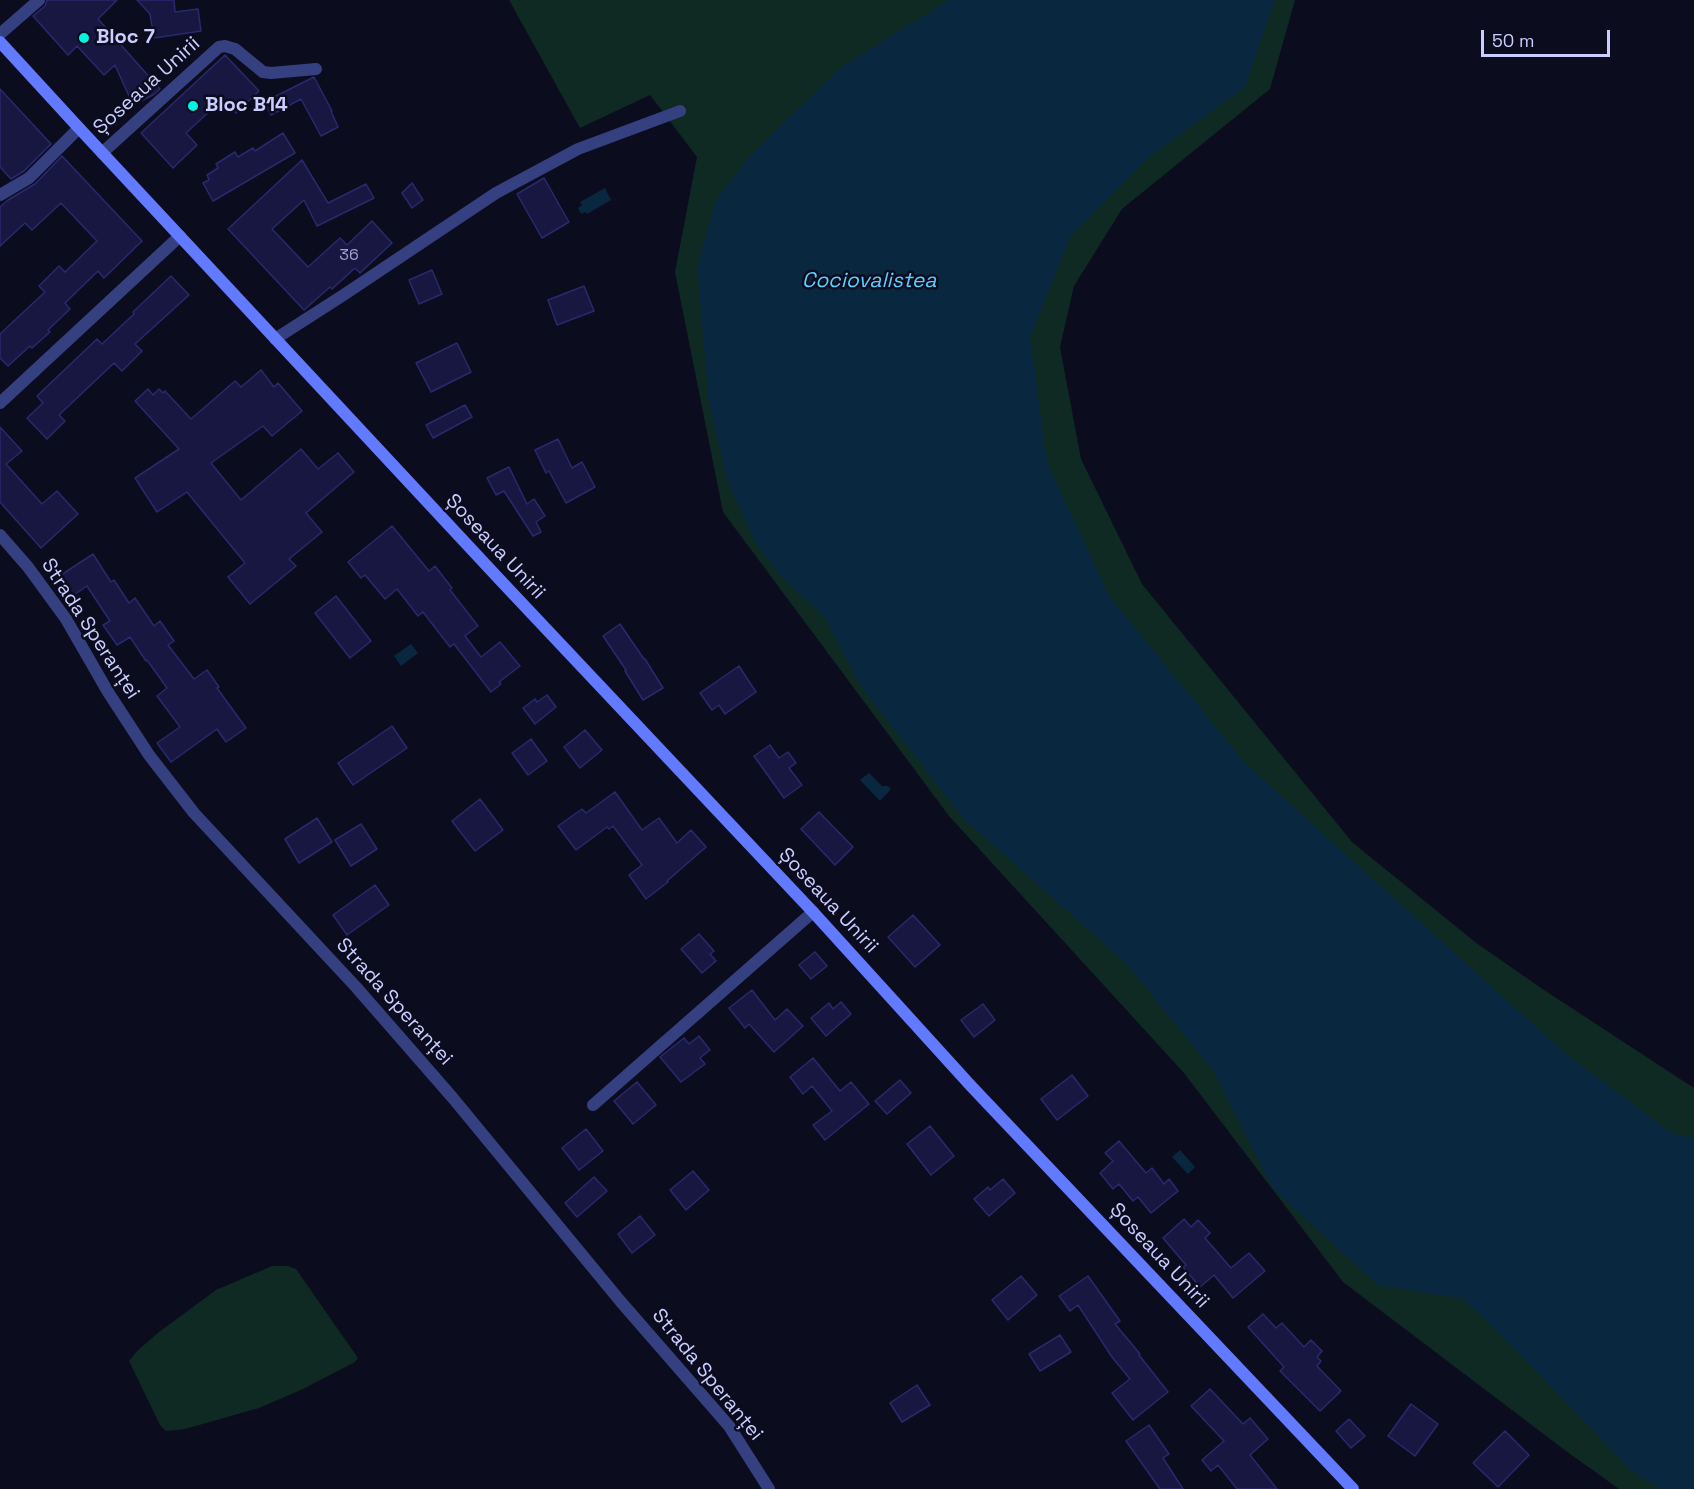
<!DOCTYPE html>
<meta charset="utf-8">
<style>
body{margin:0}
#map{position:relative;width:1694px;height:1489px;overflow:hidden;background:#0c0c1f;font-family:"Space Grotesk",sans-serif}
canvas{display:block}
.scale{position:absolute;left:1481px;top:30px;width:129px;height:27px;box-sizing:border-box;border:3px solid #caceff;border-top:0;padding-left:8px;font-size:18px;line-height:21px;white-space:nowrap;color:#caceff;-webkit-text-stroke:4px #0c0c1f;paint-order:stroke}
</style>
<div id="map">
<canvas width="1694" height="1489"></canvas>
<div class="scale">50 m</div>
</div>
<script>
const ctx = document.querySelector('canvas').getContext('2d');
ctx.lineJoin = 'round';
function fillPath(path, color) { ctx.fillStyle = color; ctx.fill(path, 'evenodd'); }
const poly = rows => new Path2D(rows.map(r => 'M' + r).join(''));
function trace(path, color, width, dash) { ctx.strokeStyle = color; ctx.lineWidth = width; ctx.lineCap = dash ? 'butt' : 'round'; ctx.setLineDash(dash || []); ctx.stroke(path); }
function drawText(font, color, halo, rows, align = 'center') {
  ctx.font = font + ' "Space Grotesk",sans-serif'; ctx.lineWidth = 5; ctx.setLineDash([]); ctx.textBaseline = 'middle'; ctx.strokeStyle = halo; ctx.fillStyle = color; for (const [text, x, y, turn = 0] of rows) {
    ctx.save(); ctx.translate(x, y); ctx.rotate((+turn || 0) * Math.PI / 180); ctx.textAlign = isNaN(turn) ? turn : align; if (halo) ctx.strokeText(text, 0, 0); ctx.fillText(text, 0, 0); ctx.restore();
  }
}
fillPath(poly([
 [509,0,1295,0,1270,89,1122,209,1074,286,1060,347,1081,459,1142,584,1352,842,1475,942,1544,990,1694,1088,1694,1489,1619,1489,1566,1451,1343,1282,1184,1073,949,816,723,512,675,272,697,157,650,95,580,128],
 [272,1266,288,1266,296,1269,358,1358,355,1362,303,1389,259,1408,185,1429,166,1431,160,1425,129,1361,137,1351,159,1332,216,1290]
]), '#0f2923');
fillPath(poly([
 [949,0,1275,0,1245,87,1149,157,1070,237,1030,337,1047,463,1110,597,1245,763,1566,1054,1672,1133,1694,1138,1694,1489,1662,1489,1634,1473,1510,1344,1464,1299,1378,1285,1273,1189,1214,1072,1126,963,964,819,860,685,825,618,780,575,755,542,727,479,709,403,697,266,716,200,749,157,840,68],
 [605,188,611,200,587,214,585,212,581,214,578,208,582,205,580,202],
 [411,644,418,653,401,666,394,656],
 [869,773,882,786,888,786,891,789,880,801,860,780],
 [1180,1150,1195,1167,1188,1174,1172,1157]
]), '#092840');
const building = poly([
 [47,0,117,0,98,19,160,89,153,95,133,105,115,65,104,75,77,46,68,55,33,16,45,6,47,0],
 [137,0,174,0,175,12,198,9,201,31,154,38,150,14,137,0],
 [225,55,259,91,236,113,223,99,186,133,197,145,173,168,141,133,225,55],
 [314,77,332,111,331,111,338,127,321,136,301,99,271,115,264,102,314,77],
 [0,89,51,144,24,171,11,179,0,167,0,89],
 [283,133,295,153,213,201,203,183,209,180,207,175,218,168,216,164,235,152,238,157,253,148,255,151,283,133],
 [62,156,142,241,104,278,98,271,65,303,70,309,48,330,50,332,32,348,30,346,8,366,0,358,0,334,45,292,39,286,59,266,65,272,97,241,61,203,32,230,25,223,0,246,0,207,8,200,35,184,62,156],
 [302,160,328,203,366,184,374,198,317,226,304,200,272,229,308,267,340,238,347,245,372,221,392,243,360,273,355,268,332,289,330,287,304,310,228,229,302,160],
 [544,178,569,222,542,238,517,194,544,178],
 [412,183,423,200,412,208,402,193,412,183],
 [432,270,442,294,419,304,409,280,432,270],
 [171,276,189,295,135,344,142,351,122,371,114,363,59,415,65,421,47,439,27,418,43,403,37,396,97,339,102,344,134,314,133,312,171,276],
 [584,286,594,311,557,325,548,300,584,286],
 [457,343,471,372,431,392,416,363,457,343],
 [261,370,274,387,278,383,302,411,272,436,263,426,211,463,241,500,301,449,318,469,338,453,354,472,306,513,322,532,289,559,296,566,250,604,228,577,245,563,187,492,157,512,135,478,179,449,135,401,148,389,153,395,159,389,163,393,165,391,191,419,235,381,241,387,261,370],
 [465,405,472,417,433,438,426,425,465,405],
 [0,427,22,451,6,464,42,504,57,491,78,514,41,548,0,502,0,427],
 [558,439,572,468,582,462,595,487,566,503,549,471,546,473,535,450,558,439],
 [509,467,527,504,534,499,545,516,536,522,541,532,533,536,504,491,496,495,487,478,509,467],
 [392,526,429,571,435,566,452,588,450,590,478,626,465,636,481,657,500,642,520,666,499,682,501,684,491,692,454,644,450,647,423,612,418,616,397,589,385,599,365,575,361,578,348,562,392,526],
 [93,554,111,582,114,580,129,603,135,598,154,626,160,621,174,641,168,645,194,679,207,670,219,687,217,688,246,728,226,742,217,729,171,762,157,743,180,727,157,696,167,688,147,660,146,661,130,637,117,645,103,625,110,621,87,586,71,597,58,577,93,554],
 [336,596,371,641,350,658,315,613,336,596],
 [620,624,644,659,645,659,663,688,643,700,625,671,626,670,603,636,620,624],
 [739,666,756,692,725,714,719,705,712,710,700,693,739,666],
 [547,695,556,707,535,724,523,708,535,699,537,702,547,695],
 [392,726,407,748,353,785,338,763,392,726],
 [585,730,602,750,580,768,564,747,585,730],
 [531,739,547,761,528,775,512,753,531,739],
 [770,745,779,758,788,752,796,763,789,768,802,785,784,798,754,756,770,745],
 [615,792,642,830,659,818,677,843,691,830,706,847,667,881,668,882,646,899,629,875,642,865,613,826,609,829,607,827,576,850,558,826,582,809,586,813,615,792],
 [480,799,503,830,475,851,452,821,480,799],
 [819,812,853,847,835,865,801,829,819,812],
 [317,818,332,842,299,863,285,839,317,818],
 [361,824,377,849,351,866,335,840,361,824],
 [375,885,389,905,347,935,333,915,375,885],
 [913,915,940,945,915,967,888,937,913,915],
 [699,934,714,951,710,954,716,961,702,973,681,949,699,934],
 [815,952,827,966,811,979,799,965,815,952],
 [752,990,775,1020,787,1009,803,1026,774,1052,749,1024,745,1028,729,1008,752,990],
 [841,1002,851,1014,826,1036,811,1018,829,1003,833,1009,841,1002],
 [983,1004,995,1020,974,1037,961,1020,983,1004],
 [699,1036,710,1050,700,1058,705,1064,681,1082,660,1057,684,1038,689,1044,699,1036],
 [813,1058,840,1091,851,1082,869,1104,825,1140,813,1125,832,1111,812,1086,803,1094,790,1077,813,1058],
 [1072,1075,1088,1096,1057,1120,1041,1099,1072,1075],
 [900,1080,911,1093,887,1114,875,1101,900,1080],
 [637,1082,656,1105,633,1124,614,1101,637,1082],
 [930,1126,954,1156,931,1175,907,1144,930,1126],
 [586,1129,603,1151,579,1170,562,1148,586,1129],
 [1119,1141,1146,1173,1152,1168,1164,1184,1169,1179,1178,1191,1151,1213,1138,1197,1133,1201,1119,1184,1113,1189,1100,1173,1113,1161,1105,1153,1119,1141],
 [693,1171,709,1190,686,1210,670,1190,693,1171],
 [594,1177,607,1191,577,1217,565,1203,594,1177],
 [1003,1179,1015,1193,989,1216,974,1199,988,1187,990,1190,1003,1179],
 [640,1216,655,1235,632,1253,618,1234,640,1216],
 [1184,1219,1191,1227,1198,1220,1210,1233,1205,1238,1231,1268,1249,1253,1265,1271,1233,1298,1214,1275,1200,1287,1183,1267,1186,1265,1163,1238,1184,1219],
 [1021,1276,1037,1295,1008,1320,992,1300,1021,1276],
 [1088,1276,1120,1321,1115,1324,1140,1354,1139,1355,1168,1392,1133,1420,1112,1393,1130,1379,1112,1357,1078,1305,1070,1311,1059,1296,1088,1276],
 [1263,1314,1276,1328,1282,1323,1304,1347,1311,1340,1322,1351,1317,1357,1321,1361,1317,1366,1341,1391,1320,1411,1280,1371,1284,1367,1248,1327,1263,1314],
 [1060,1335,1071,1352,1040,1371,1029,1354,1060,1335],
 [917,1385,930,1405,902,1422,890,1403,917,1385],
 [1210,1389,1243,1424,1250,1418,1268,1439,1250,1455,1277,1489,1237,1489,1218,1465,1211,1471,1202,1460,1224,1441,1191,1406,1210,1389],
 [1411,1404,1438,1424,1415,1456,1388,1436,1411,1404],
 [1349,1419,1365,1436,1351,1448,1336,1431,1349,1419],
 [1149,1425,1169,1454,1163,1458,1183,1489,1160,1489,1126,1441,1149,1425],
 [1505,1431,1529,1455,1498,1487,1473,1463,1505,1431]
]);
fillPath(building, '#181741');
trace(building, '#29296d', 1.5);
trace(poly([
 [0,34,39,0],
 [102,153,219,47,225,46,235,49,263,72,271,73,316,69],
 [0,195,29,178,79,128],
 [275,339,342,296,496,193,578,149,680,111],
 [0,403,180,236],
 [0,535,28,567,66,619,108,692,149,755,194,813,356,987,452,1097,621,1302,729,1426,769,1489],
 [593,1105,813,912]
]), '#354080', 12);
trace(poly([
 [0,42,79,128,501,581,813,912,971,1086,1353,1489]
]), '#617aff', 12);
for (const [x, y, r, color] of [
 [84,38,6,"#00f5e0"],
 [193,106,6,"#00f5e0"]
]) { const dot = new Path2D(); dot.arc(x, y, r, 0, 2 * Math.PI); ctx.fillStyle = color; ctx.fill(dot); trace(dot, '#0c0c1f', 2); }
drawText('16px', '#9ea0d0', null, [
 ["36",349,256]
]);
drawText('bold 20px', '#caceff', '#0c0c1f', [
 ["Bloc 7",96,38],
 ["Bloc B14",205,106]
], 'left');
drawText('20px', '#caceff', '#0c0c1f', [
 ["Șoseaua Unirii",147,86,-42],
 ["Șoseaua Unirii",495,547,47],
 ["Strada Speranței",90,629,57],
 ["Șoseaua Unirii",828,901,47],
 ["Strada Speranței",394,1002,48],
 ["Șoseaua Unirii",1159,1256,47],
 ["Strada Speranței",707,1375,51]
]);
drawText('italic 21px', '#58d0ff', '#0c0c1f', [
 ["Cociovalistea",869,281]
]);
</script>
